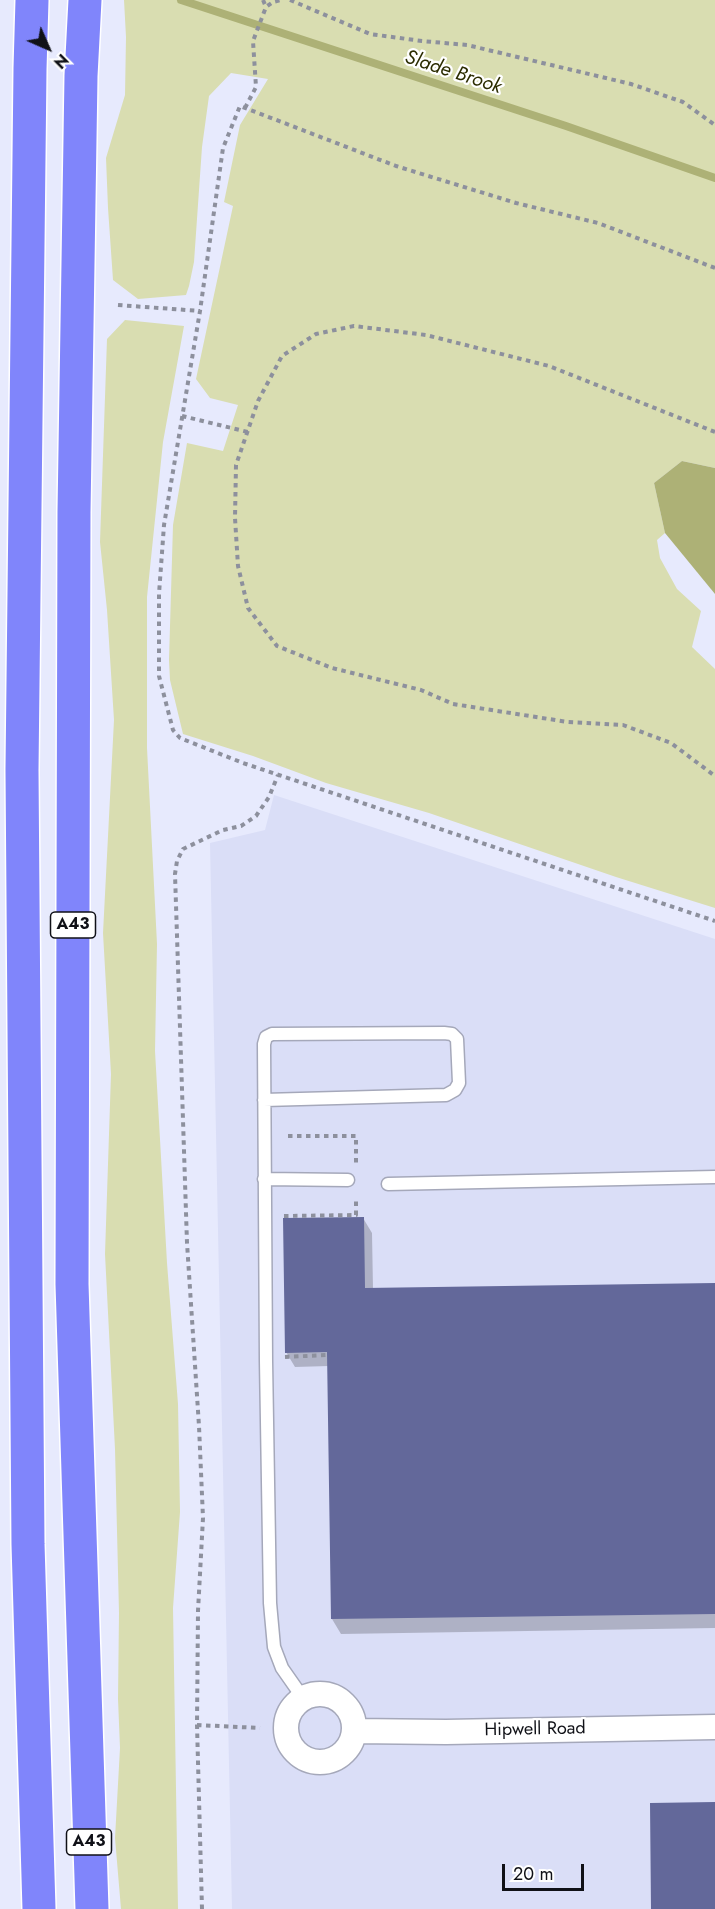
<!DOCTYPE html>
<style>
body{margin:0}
#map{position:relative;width:715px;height:1909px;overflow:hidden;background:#e7eafd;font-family:Jost,sans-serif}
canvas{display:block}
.north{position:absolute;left:18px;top:18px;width:60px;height:60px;-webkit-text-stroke:4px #fff;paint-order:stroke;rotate:135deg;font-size:16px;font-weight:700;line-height:24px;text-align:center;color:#101117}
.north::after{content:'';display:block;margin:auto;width:21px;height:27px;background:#101117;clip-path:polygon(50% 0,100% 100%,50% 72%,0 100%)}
.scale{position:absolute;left:502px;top:1864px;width:82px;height:27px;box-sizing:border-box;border:3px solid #101117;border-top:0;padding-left:8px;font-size:18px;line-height:21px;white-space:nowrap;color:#101117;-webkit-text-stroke:4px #fff;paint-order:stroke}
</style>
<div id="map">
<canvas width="715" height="1909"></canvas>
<div class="north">N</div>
<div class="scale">20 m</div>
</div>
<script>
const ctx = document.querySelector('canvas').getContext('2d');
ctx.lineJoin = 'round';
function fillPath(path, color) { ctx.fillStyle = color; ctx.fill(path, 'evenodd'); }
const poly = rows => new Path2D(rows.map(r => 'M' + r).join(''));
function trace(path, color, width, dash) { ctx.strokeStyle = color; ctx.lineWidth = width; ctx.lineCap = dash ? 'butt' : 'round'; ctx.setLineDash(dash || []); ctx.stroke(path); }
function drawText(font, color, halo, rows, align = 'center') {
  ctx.font = font + ' Jost,sans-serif'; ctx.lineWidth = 4.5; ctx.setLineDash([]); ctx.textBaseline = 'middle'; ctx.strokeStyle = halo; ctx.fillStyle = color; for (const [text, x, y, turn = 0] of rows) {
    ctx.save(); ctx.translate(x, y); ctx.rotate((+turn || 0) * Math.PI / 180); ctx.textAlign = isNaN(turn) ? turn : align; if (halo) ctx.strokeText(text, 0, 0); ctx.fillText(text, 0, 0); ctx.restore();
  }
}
fillPath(poly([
 [274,795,715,939,715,1909,232,1909,210,843,265,830]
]), '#dadef7');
fillPath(poly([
 [124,0,715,0,715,468,682,461,654,483,665,533,657,540,660,558,677,589,701,611,692,647,715,669,715,908,616,877,429,813,326,783,253,756,183,734,170,680,169,660,173,525,187,443,223,451,238,405,210,398,196,379,233,206,224,202,240,125,268,79,231,73,209,96,202,147,194,262,189,286,186,295,138,299,113,280,108,208,106,158,125,95,126,37],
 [125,320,184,326,163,442,147,597,147,748,157,944,155,1051,167,1263,178,1404,180,1512,173,1608,178,1909,121,1909,115,1838,120,1748,118,1699,119,1613,115,1449,105,1254,111,1074,103,933,114,720,107,610,100,542,107,339]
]), '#d9ddb1');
fillPath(poly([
 [682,461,715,468,715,594,665,533,654,483]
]), '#adb176');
fillPath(poly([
 [363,1218,372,1233,373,1289,715,1284,715,1628,341,1634,332,1619,329,1366,295,1367,286,1352]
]), '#0003');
trace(poly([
 [181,0,566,126,715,178]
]), '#adb176', 8);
fillPath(poly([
 [364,1217,365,1288,715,1283,715,1614,331,1619,327,1352,285,1353,283,1218],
 [715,1802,715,1909,651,1909,650,1803]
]), '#63689a');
const lane = poly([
 [264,1100,446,1095,455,1090,459,1083,457,1039,452,1034,444,1033,272,1034,266,1037,264,1044,266,1361,270,1603,274,1647,282,1668,303,1698],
 [264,1179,348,1180],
 [388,1184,715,1177]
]);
const street = poly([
 '286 1728a34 34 0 1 1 68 0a34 34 0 1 1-68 0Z',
 [354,1731,446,1732,715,1727]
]);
const highway = poly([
 [32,0,30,69,22,770,28,1544,39,1909],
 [85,0,81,76,74,512,72,1284,92,1909]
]);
trace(lane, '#a5a8ba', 15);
trace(street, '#a5a8ba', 27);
trace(highway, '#fff', 36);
trace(poly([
 [263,0,266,7],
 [290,0,370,34,422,41,467,45,631,84,683,102,715,125],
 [245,108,256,87,253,41,266,7,273,2,281,0],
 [715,268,598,223,516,203,396,166,240,106,223,148,200,311,164,525,159,594,159,676,173,730,180,738,243,763,715,921],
 [118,305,200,311],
 [182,416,248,432],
 [715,432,549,366,426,335,354,326,316,334,282,356,258,401,236,465,235,518,238,566,248,608,277,646,332,668,421,690,453,704,568,722,623,725,671,743,715,776],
 [288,1136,356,1136,356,1163],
 [284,1216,356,1215,356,1198],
 [285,1357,326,1355],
 [197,1725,260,1728],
 [202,1909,197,1725,198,1611,203,1518,199,1426,187,1243,175,874,177,861,183,849,223,830,241,826,256,816,269,797,278,775]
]), '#8d909d', 4, [4.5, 4.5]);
trace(lane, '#fff', 12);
trace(street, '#fff', 24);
trace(highway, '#8085fb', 33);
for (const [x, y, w] of [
 [73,925,45],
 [89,1842,45]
]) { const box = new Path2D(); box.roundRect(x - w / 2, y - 13, w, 26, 4.5); ctx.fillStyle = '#fff'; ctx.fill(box); trace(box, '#101117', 1.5); }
drawText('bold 16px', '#101117', null, [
 ["A43",73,925],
 ["A43",89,1842]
]);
drawText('18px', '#101117', '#fff', [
 ["Hipwell Road",535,1730,-1]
]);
drawText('italic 20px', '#2b2c00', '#fff', [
 ["Slade Brook",453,73,18]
]);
</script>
